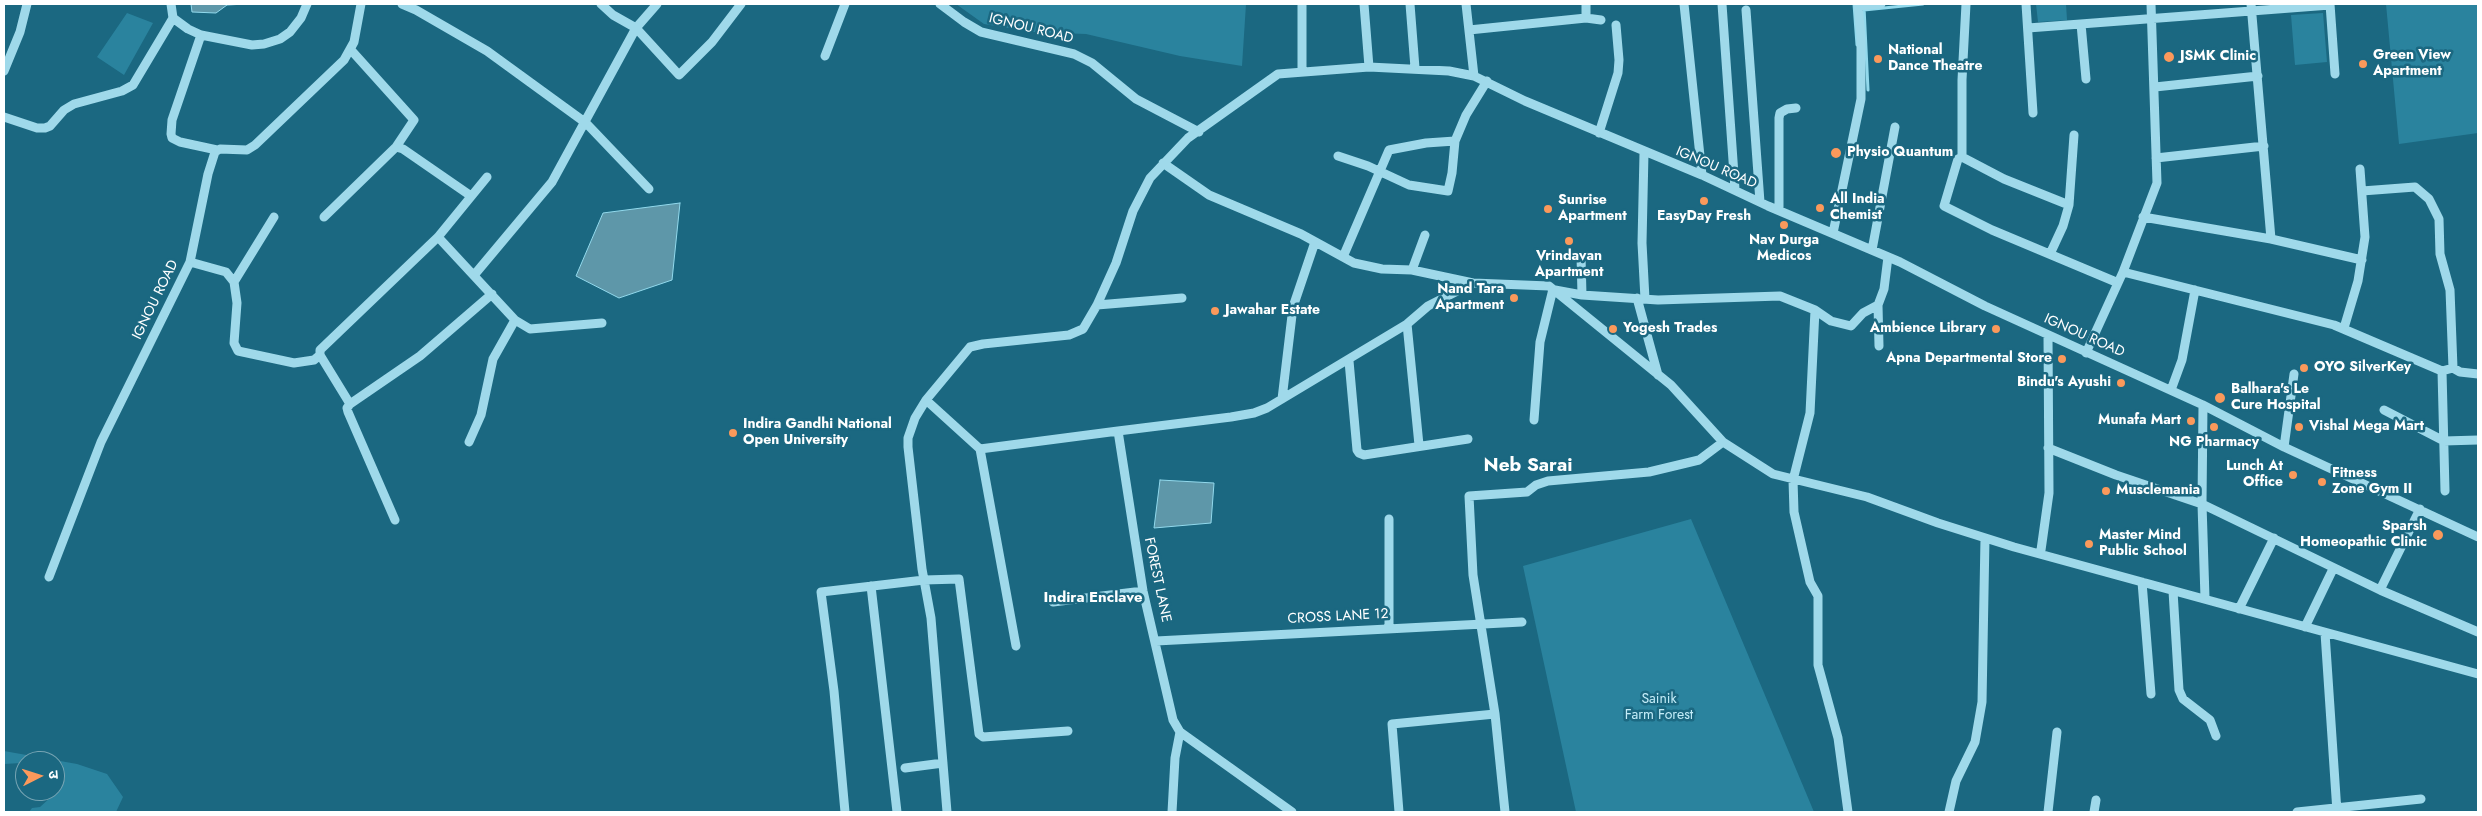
<!DOCTYPE html>
<meta charset="utf-8">
<style>
body{margin:0}
#map{position:relative;width:2482px;height:816px;overflow:hidden;background:#1b6881;font-family:Jost,"Noto Sans Devanagari",sans-serif}
canvas{display:block}
.frame{position:absolute;inset:0;border:5px solid #fff;pointer-events:none}
.north{position:absolute;left:15px;top:751px;width:50px;height:50px;box-sizing:border-box;background:#1b6881;border:1px solid #76a4b3;border-radius:50%;rotate:85deg;font-size:14px;font-weight:700;line-height:20px;text-align:center;color:#fff}
.north::after{content:'';display:block;margin:auto;width:18px;height:22px;background:#fb995b;clip-path:polygon(50% 0,100% 100%,50% 72%,0 100%)}
</style>
<div id="map">
<canvas width="2482" height="816"></canvas>
<div class="frame"></div>
<div class="north">उ</div>
</div>
<script>
const ctx = document.querySelector('canvas').getContext('2d');
ctx.lineJoin = 'round';
function fillPath(path, color) { ctx.fillStyle = color; ctx.fill(path, 'evenodd'); }
const poly = rows => new Path2D(rows.map(r => 'M' + r).join(''));
function trace(path, color, width, dash) { ctx.strokeStyle = color; ctx.lineWidth = width; ctx.lineCap = dash ? 'butt' : 'round'; ctx.setLineDash(dash || []); ctx.stroke(path); }
function drawText(font, color, halo, rows, align = 'center') {
  ctx.font = font + ' Jost,sans-serif'; ctx.lineWidth = 5; ctx.setLineDash([]); ctx.textBaseline = 'middle'; ctx.strokeStyle = halo; ctx.fillStyle = color; for (const [text, x, y, turn = 0] of rows) {
    ctx.save(); ctx.translate(x, y); ctx.rotate((+turn || 0) * Math.PI / 180); ctx.textAlign = isNaN(turn) ? turn : align; if (halo) ctx.strokeText(text, 0, 0); ctx.fillText(text, 0, 0); ctx.restore();
  }
}
fillPath(poly([
 [956,4,1246,4,1242,66,1180,56,1086,34,1032,32,984,24],
 [2036,4,2066,4,2067,20,2038,22],
 [2386,4,2478,4,2478,133,2399,144],
 [127,13,153,23,124,75,97,57],
 [2323,13,2327,62,2295,65,2291,15],
 [1691,519,1814,812,1576,812,1523,566],
 [4,751,77,764,107,774,123,797,116,812,29,812,32,808,40,807,51,797,49,791,55,791,55,761,4,764]
]), '#2a839e');
const water = poly([
 [191,4,246,4,227,5,216,13,192,12,191,4],
 [680,203,672,280,619,298,576,276,603,213,680,203],
 [1160,480,1214,483,1211,523,1154,528,1160,480]
]);
fillPath(water, '#5e97a9');
trace(water, '#92d9ec', 1);
trace(poly([
 [1854,4,1857,45],
 [1864,7,1868,90],
 [1864,10,1923,4]
]), '#92d9ec', 3);
trace(poly([
 [171,4,173,18,188,29,201,35,252,45,264,44,280,39,290,32,301,18,307,4],
 [402,4,416,10,487,51,586,123,649,189],
 [601,4,613,15,636,28,679,75,712,42,741,4],
 [940,4,964,22,981,32,1074,54,1092,63,1136,99,1199,132],
 [1302,4,1302,71],
 [1364,4,1369,67],
 [1410,4,1415,68],
 [1466,4,1474,76],
 [1684,4,1702,175],
 [1722,4,1735,189],
 [1966,4,1962,80,1962,157,1958,159,1944,206,1992,230,2116,282],
 [2026,4,2033,113],
 [2251,4,2271,239],
 [2330,4,2335,74],
 [1858,6,1881,4],
 [1746,10,1760,202],
 [1586,18,1601,20],
 [2081,24,2086,79],
 [2028,28,2330,5],
 [1469,30,1586,18,1586,4],
 [201,35,172,120,171,134,172,138,180,142,217,150],
 [351,50,414,120,396,147],
 [825,56,845,4],
 [4,71,20,32,27,4],
 [2155,87,2258,76],
 [4,117,37,128,45,128,50,126,64,110,74,104,122,91,133,85,173,18],
 [1599,133,1618,73,1619,60,1616,25],
 [1644,153,1642,243,1645,299],
 [1338,156,1368,166,1409,185,1448,191,1452,173,1455,141,1466,115,1487,81],
 [1962,157,2004,179,2069,205,2063,226,2050,254],
 [2156,158,2264,146],
 [1163,163,1209,195,1301,234,1354,263,1382,269,1412,270,1473,283,1549,286,1671,385,1723,442,1773,474,1867,497,1938,523,2014,547,2478,674],
 [2362,191,2415,187,2429,199,2439,219,2440,254,2450,290,2453,368],
 [2069,205,2074,135],
 [1779,210,1779,118,1780,113,1787,109,1796,108],
 [324,217,396,147,403,149,471,196],
 [2143,217,2271,239,2362,260],
 [1833,233,1861,99,1861,37,1858,4],
 [438,237,515,320,530,329,602,323],
 [1872,250,1895,127],
 [1581,256,1582,295],
 [1343,257,1389,150,1426,143,1455,141],
 [190,262,226,272,234,282,237,303,234,343,238,351,294,363,314,360,320,355],
 [1412,270,1425,235],
 [2123,272,2334,325,2442,371,2453,368,2460,372,2478,374],
 [475,274,552,182,636,28,657,4],
 [234,282,274,217],
 [1555,290,1582,295,1658,300,1780,296,1815,310,1831,321,1851,326,1863,313,1878,305,1884,289,1888,257],
 [1637,298,1658,375],
 [1097,305,1182,298],
 [1878,305,1879,346],
 [1815,310,1810,413,1793,480,1794,512,1810,582,1818,596,1818,665,1838,738,1848,812],
 [1407,324,1419,445],
 [2344,328,2358,281,2365,237,2360,169],
 [2086,353,2123,272,2157,183,2151,4],
 [1349,361,1357,450,1359,453,1364,455,1468,439],
 [2442,371,2445,491],
 [2171,390,2182,360,2195,290],
 [1282,399,1293,307,1315,242],
 [926,400,980,449,1016,646],
 [350,404,420,356,492,294],
 [2203,405,2202,504,2205,598],
 [2384,410,2444,441,2478,440],
 [1534,420,1540,342,1553,289],
 [1118,431,1231,417,1254,413,1267,408,1407,324,1428,306,1473,283],
 [469,442,481,415,493,359,515,320],
 [2284,447,2294,374],
 [2048,448,2116,475,2202,504,2380,590,2478,632],
 [980,449,1118,431,1143,591,1173,720,1180,732,1292,812],
 [395,520,348,412,347,408,350,404,320,355,320,350,438,237,487,177],
 [2041,550,2049,493,2048,336],
 [49,577,101,442,190,262,208,174,215,152,220,149,247,150,255,145,344,60,354,42,361,4],
 [2142,582,2151,694],
 [871,586,897,812],
 [2380,590,2420,509],
 [2173,591,2179,690,2183,699,2210,720,2216,736],
 [1053,602,1143,591],
 [2239,609,2274,538],
 [2305,627,2333,569],
 [1389,628,1389,519],
 [2325,633,2337,812],
 [1156,641,1522,622],
 [905,768,943,763],
 [845,812,834,691,821,592,924,580,959,579,979,734,983,737,1068,731],
 [947,812,931,618,922,569,908,447,908,438,915,418,926,400,970,347,983,344,1069,335,1083,329,1097,305,1116,263,1133,211,1150,178,1188,138,1278,74,1369,67,1449,71,1474,76,1525,101,1702,175,1768,206,1900,262,1985,306,2203,405,2284,447,2478,537],
 [1172,812,1175,758,1180,732],
 [1399,812,1392,724,1495,714],
 [1505,812,1495,714,1473,575,1469,496,1527,492,1536,485,1548,481,1649,472,1699,460,1723,442],
 [1949,812,1956,781,1975,742,1982,702,1985,538],
 [2048,812,2057,732],
 [2094,812,2096,800],
 [2297,812,2421,799]
]), '#9fd9ea', 9);
for (const [x, y, r, color] of [
 [2169,57,6,"#fb995b"],
 [1878,59,5,"#fb995b"],
 [2363,64,5,"#fb995b"],
 [1836,153,6,"#fb995b"],
 [1704,201,5,"#fb995b"],
 [1820,208,5,"#fb995b"],
 [1548,209,5,"#fb995b"],
 [1784,225,5,"#fb995b"],
 [1569,241,5,"#fb995b"],
 [1514,298,5,"#fb995b"],
 [1215,311,5,"#fb995b"],
 [1613,329,5,"#fb995b"],
 [1996,329,5,"#fb995b"],
 [2062,359,5,"#fb995b"],
 [2304,368,5,"#fb995b"],
 [2121,383,5,"#fb995b"],
 [2220,398,6,"#fb995b"],
 [2191,421,5,"#fb995b"],
 [2214,427,5,"#fb995b"],
 [2299,427,5,"#fb995b"],
 [733,433,5,"#fb995b"],
 [2293,475,5,"#fb995b"],
 [2322,482,5,"#fb995b"],
 [2106,491,5,"#fb995b"],
 [2438,535,6,"#fb995b"],
 [2089,544,5,"#fb995b"]
]) { const dot = new Path2D(); dot.arc(x, y, r, 0, 2 * Math.PI); ctx.fillStyle = color; ctx.fill(dot); trace(dot, '#1b6881', 2); }
drawText('14px', '#fff', '#1b6881', [
 ["IGNOU ROAD",1031,29,14],
 ["IGNOU ROAD",1716,168,23],
 ["IGNOU ROAD",156,300,-64],
 ["IGNOU ROAD",2084,336,24],
 ["FOREST LANE",1157,580,78],
 ["CROSS LANE 12",1338,617,-3]
]);
drawText('bold 14px', '#fff', '#1b6881', [
 ["National",1888,51],
 ["Dance Theatre",1888,67],
 ["Green View",2373,56],
 ["Apartment",2373,72],
 ["JSMK Clinic",2180,57],
 ["Physio Quantum",1847,153],
 ["All India",1830,200],
 ["Chemist",1830,216],
 ["Sunrise",1558,201],
 ["Apartment",1558,217],
 ["EasyDay Fresh",1704,217,"center"],
 ["Nav Durga",1784,241,"center"],
 ["Medicos",1784,257,"center"],
 ["Vrindavan",1569,257,"center"],
 ["Apartment",1569,273,"center"],
 ["Nand Tara",1504,290,"right"],
 ["Apartment",1504,306,"right"],
 ["Jawahar Estate",1225,311],
 ["Yogesh Trades",1623,329],
 ["Ambience Library",1986,329,"right"],
 ["Apna Departmental Store",2052,359,"right"],
 ["OYO SilverKey",2314,368],
 ["Bindu's Ayushi",2111,383,"right"],
 ["Balhara's Le",2231,390],
 ["Cure Hospital",2231,406],
 ["Munafa Mart",2181,421,"right"],
 ["Indira Gandhi National",743,425],
 ["Open University",743,441],
 ["Vishal Mega Mart",2309,427],
 ["NG Pharmacy",2214,443,"center"],
 ["Lunch At",2283,467,"right"],
 ["Office",2283,483,"right"],
 ["Fitness",2332,474],
 ["Zone Gym II",2332,490],
 ["Musclemania",2116,491],
 ["Sparsh",2427,527,"right"],
 ["Homeopathic Clinic",2427,543,"right"],
 ["Master Mind",2099,536],
 ["Public School",2099,552]
], 'left');
drawText('14px', '#c3ecf8', '#1b6881', [
 ["Sainik",1659,700],
 ["Farm Forest",1659,716]
]);
drawText('bold 15px', '#fff', '#1b6881', [
 ["Indira Enclave",1093,598]
]);
drawText('bold 19px', '#fff', '#1b6881', [
 ["Neb Sarai",1528,466]
]);
</script>
